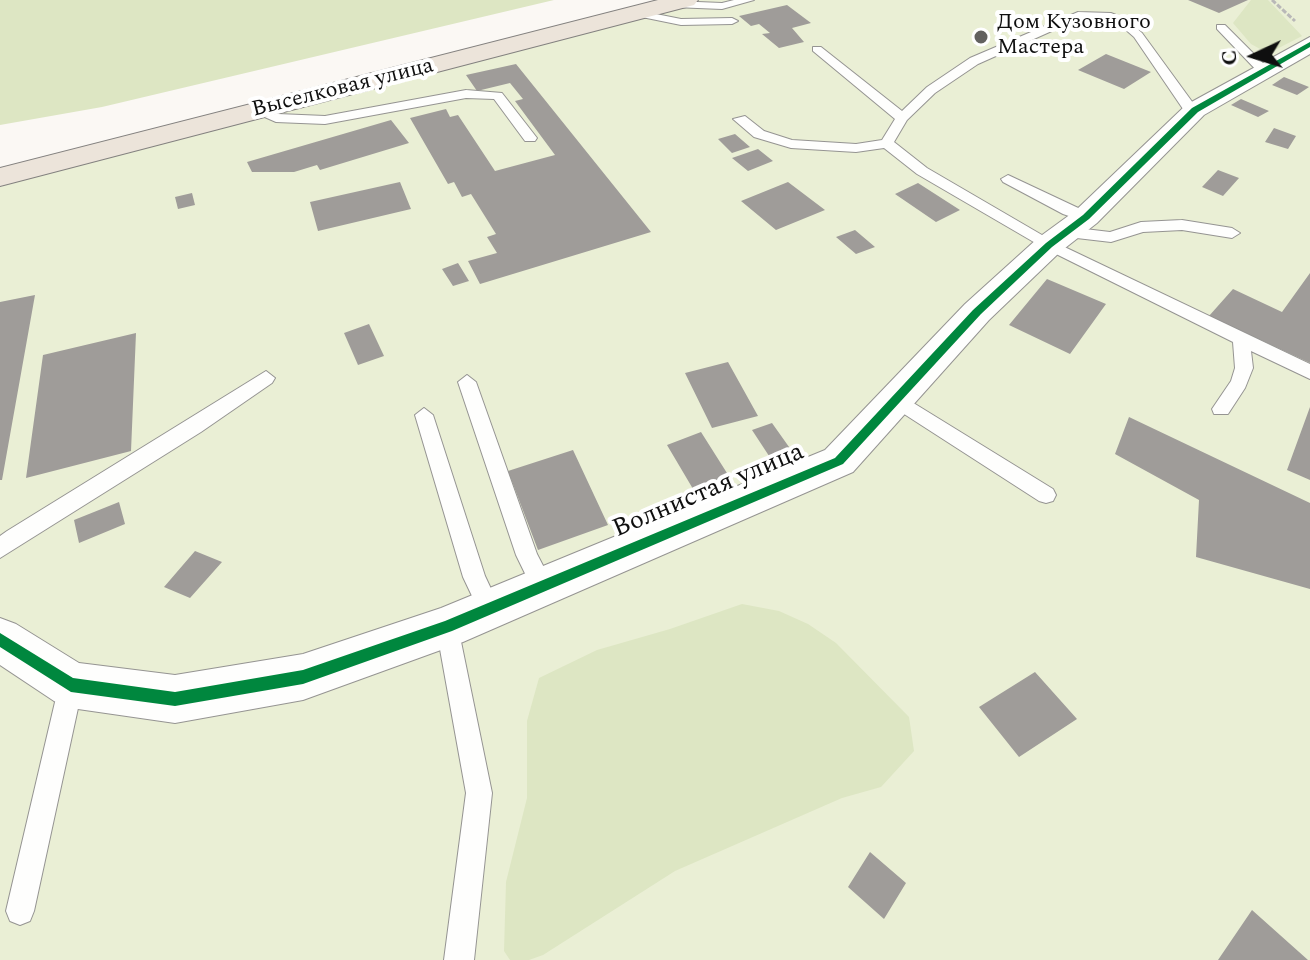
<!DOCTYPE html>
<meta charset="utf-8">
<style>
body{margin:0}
#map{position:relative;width:1310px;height:960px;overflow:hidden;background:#fbf8f4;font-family:Spectral,serif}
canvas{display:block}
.north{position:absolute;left:1214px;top:16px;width:80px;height:80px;-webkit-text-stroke:6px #fff;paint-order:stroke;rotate:266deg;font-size:22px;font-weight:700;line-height:32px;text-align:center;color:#0f0f0f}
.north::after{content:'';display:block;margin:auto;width:28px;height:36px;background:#0f0f0f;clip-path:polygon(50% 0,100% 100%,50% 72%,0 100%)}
</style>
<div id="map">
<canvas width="1310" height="960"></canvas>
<div class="north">С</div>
</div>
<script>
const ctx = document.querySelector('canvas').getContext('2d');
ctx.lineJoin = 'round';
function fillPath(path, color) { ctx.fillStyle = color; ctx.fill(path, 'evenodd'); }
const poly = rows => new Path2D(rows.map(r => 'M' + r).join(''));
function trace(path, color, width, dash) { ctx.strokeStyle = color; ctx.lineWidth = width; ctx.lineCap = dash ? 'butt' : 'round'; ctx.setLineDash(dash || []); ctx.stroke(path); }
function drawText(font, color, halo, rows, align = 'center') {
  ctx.font = font + ' Spectral,serif'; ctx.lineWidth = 8; ctx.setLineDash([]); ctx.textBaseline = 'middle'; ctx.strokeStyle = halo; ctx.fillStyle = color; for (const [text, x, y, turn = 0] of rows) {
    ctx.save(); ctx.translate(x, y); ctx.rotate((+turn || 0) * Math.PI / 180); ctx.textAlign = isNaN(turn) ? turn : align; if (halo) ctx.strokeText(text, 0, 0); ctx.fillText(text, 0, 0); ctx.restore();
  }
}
fillPath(poly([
 [666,0,1310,0,1310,960,0,960,0,187,237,113]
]), '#eaefd5');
fillPath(poly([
 [0,0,554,0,102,107,0,125],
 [1251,0,1268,0,1302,36,1273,51,1262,50,1251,44,1233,23],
 [742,604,779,611,808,624,836,643,909,717,914,751,881,787,842,798,675,871,543,955,529,960,510,960,504,951,506,882,527,798,527,721,539,678,597,650,670,629]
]), '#dde6c3');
fillPath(poly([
 [1188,0,1248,0,1219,13],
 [787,5,811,23,792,28,804,42,779,48,762,34,770,33,759,24,751,26,739,16],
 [1106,54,1151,72,1124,89,1078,70],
 [516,64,651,232,480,284,468,261,497,253,487,237,496,234,471,194,462,197,454,182,448,184,410,118,446,109,450,117,458,115,495,171,555,155,515,101,523,99,510,83,477,91,466,75],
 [1284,77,1309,87,1297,95,1272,85],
 [1241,99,1269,111,1258,117,1231,105],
 [391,120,409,143,320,170,317,165,294,172,252,172,247,162],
 [1274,128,1296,136,1288,149,1265,142],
 [735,134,750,147,732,153,718,139],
 [758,149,773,161,748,171,732,158],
 [1218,170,1239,178,1223,196,1202,187],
 [400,182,411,209,318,231,310,202],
 [788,182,825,210,776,230,741,201],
 [918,183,960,210,936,222,895,194],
 [192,193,195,205,178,209,175,197],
 [855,230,875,247,856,254,836,237],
 [458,263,469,281,453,286,442,269],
 [1310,273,1310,363,1209,316,1233,289,1282,312],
 [1047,279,1106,304,1070,354,1009,325],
 [35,295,2,480,0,480,0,302],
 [369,324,384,356,358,365,344,333],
 [136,333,131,451,26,478,43,355],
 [728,362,758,416,712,428,685,373],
 [1310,407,1310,480,1287,470],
 [1129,417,1310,503,1310,589,1196,557,1199,500,1115,454],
 [772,423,794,454,773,462,752,430],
 [701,432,732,481,696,494,667,445],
 [573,450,608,525,538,550,508,471],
 [119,502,125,524,79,543,74,520],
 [195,551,222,562,190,598,164,587],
 [1035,672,1077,719,1019,757,979,707],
 [870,852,906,883,884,919,848,887],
 [1252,910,1308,960,1218,960]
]), '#9f9c99');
const lane = poly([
 [734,0,754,0,722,9,673,7,668,4,673,1,722,3,734,0],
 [636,10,681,19,732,18,738,21,732,24,681,25,632,15,630,13,636,10],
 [1078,12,1111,13,1126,19,1142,33,1193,103,1200,107,1200,113,1183,109,1134,37,1118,23,1109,19,1083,17,978,64,935,93,907,120,894,142,927,168,1054,242,1310,364,1310,379,1251,351,1253,368,1245,388,1228,414,1214,414,1212,409,1231,381,1235,368,1233,342,1044,248,917,174,884,148,856,152,791,148,754,137,733,119,745,116,764,131,792,140,856,144,882,140,895,119,813,51,813,47,821,47,902,111,927,87,970,58,1078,12],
 [1217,25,1225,25,1267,67,1267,73,1259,73,1217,29,1217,25],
 [466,90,502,93,537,138,535,141,525,141,494,99,466,98,325,124,276,122,251,111,257,107,278,114,325,116,466,90],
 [1008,175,1091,214,1093,217,1086,222,1063,214,1003,182,1001,179,1008,175],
 [1182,220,1232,228,1240,233,1232,238,1182,230,1143,232,1111,242,1068,237,1060,232,1068,227,1110,232,1141,222,1182,220],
 [266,371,275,378,272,383,201,432,0,558,0,536,7,531,266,371],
 [467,375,476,382,537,554,553,585,550,592,542,595,534,592,516,555,458,382,467,375],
 [894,391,1053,489,1056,495,1053,501,1046,503,1039,501,887,403,885,398,894,391],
 [424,408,433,415,485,576,500,608,497,615,489,618,481,615,463,577,415,415,424,408],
 [447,616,455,620,458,627,492,793,474,960,444,960,466,793,436,627,439,620,447,616],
 [71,673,79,677,83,685,34,911,30,921,20,925,10,921,6,911,59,685,63,677,71,673]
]);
const street = poly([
 [1310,37,1310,54,1204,115,1097,223,1060,252,989,320,853,472,463,642,303,700,175,723,71,708,54,701,0,665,0,618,16,624,79,663,175,675,303,654,441,608,825,450,965,304,1038,238,1075,211,1186,105,1310,37]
]);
const primary = poly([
 [658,0,698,0,694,5,0,186,0,168,658,0]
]);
trace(lane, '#959492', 2);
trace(street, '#959492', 2);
trace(primary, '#83817f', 2);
trace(poly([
 [1272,0,1295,21]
]), '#b9b8b8', 3, [5, 2]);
fillPath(lane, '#fefefd');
fillPath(street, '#fefefd');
fillPath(primary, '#ece4da');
fillPath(poly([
 [1310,42,1310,47,1198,112,1089,219,1052,247,981,314,843,464,452,631,303,684,175,706,71,692,0,647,0,633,73,678,175,692,303,670,445,621,835,458,973,310,1046,243,1083,215,1192,108,1310,42]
]), '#00873e');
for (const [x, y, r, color] of [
 [981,37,8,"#62615f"]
]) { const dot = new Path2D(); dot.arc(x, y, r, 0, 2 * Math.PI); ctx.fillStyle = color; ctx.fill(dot); trace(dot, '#fff', 3); }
drawText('22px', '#0f0f0f', '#fff', [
 ["Дом Кузовного",997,24],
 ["Мастера",997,49]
], 'left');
drawText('22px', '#0f0f0f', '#fff', [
 ["Выселковая улица",343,89,-14]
]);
drawText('26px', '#0f0f0f', '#fff', [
 ["Волнистая улица",709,492,-23]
]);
</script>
